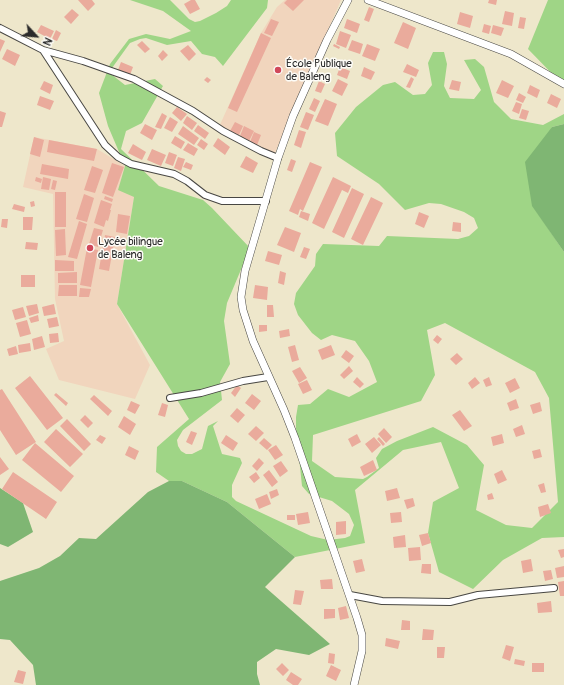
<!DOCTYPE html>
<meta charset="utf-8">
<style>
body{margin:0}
#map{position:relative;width:564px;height:685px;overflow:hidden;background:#eee7cb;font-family:Pangolin,sans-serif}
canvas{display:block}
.north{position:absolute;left:16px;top:16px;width:40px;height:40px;-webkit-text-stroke:3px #fdfcf7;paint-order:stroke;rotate:116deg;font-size:11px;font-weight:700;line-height:16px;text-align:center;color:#2b2b2b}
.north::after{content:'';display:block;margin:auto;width:14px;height:18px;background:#2b2b2b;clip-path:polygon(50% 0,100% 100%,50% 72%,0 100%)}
</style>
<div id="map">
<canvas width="564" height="685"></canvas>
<div class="north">N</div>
</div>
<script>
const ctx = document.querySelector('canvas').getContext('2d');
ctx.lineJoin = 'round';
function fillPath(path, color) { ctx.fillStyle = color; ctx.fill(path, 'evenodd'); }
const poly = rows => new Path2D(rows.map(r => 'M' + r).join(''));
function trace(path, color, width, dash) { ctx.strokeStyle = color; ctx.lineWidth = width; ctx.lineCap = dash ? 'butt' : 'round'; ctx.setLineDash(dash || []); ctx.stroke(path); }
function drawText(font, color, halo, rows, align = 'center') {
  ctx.font = font + ' Pangolin,sans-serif'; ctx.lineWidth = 3; ctx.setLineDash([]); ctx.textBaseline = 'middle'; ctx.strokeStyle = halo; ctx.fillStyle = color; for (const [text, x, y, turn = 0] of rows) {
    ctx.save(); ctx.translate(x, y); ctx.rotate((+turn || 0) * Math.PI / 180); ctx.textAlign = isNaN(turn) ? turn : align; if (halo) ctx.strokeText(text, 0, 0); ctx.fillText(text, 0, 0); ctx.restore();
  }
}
fillPath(poly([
 [285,0,341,0,274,155,219,127,261,33,277,7],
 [34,137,97,149,125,166,134,197,117,304,150,365,135,399,59,380,46,349,64,341,55,299,53,194,23,187]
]), '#f1d5bd');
fillPath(poly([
 [130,0,170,0,189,19,195,22,200,21,216,13,227,6,231,0,268,0,267,8,223,66,215,57,202,54,191,41,167,45,146,38,140,39,130,43,112,68,111,74,125,85,155,79,163,86,142,123,126,131,121,149,159,186,203,200,212,208,250,248,227,303,224,321,230,364,220,382,222,400,183,430,177,440,178,446,181,451,186,454,192,454,202,449,208,426,218,421,213,426,222,454,240,458,242,463,232,485,232,497,236,501,311,536,328,540,345,538,350,536,354,525,349,514,332,501,309,494,302,486,296,428,296,417,298,405,310,404,328,389,349,397,377,382,369,361,355,341,332,335,321,340,312,333,298,315,294,304,296,293,315,266,316,254,323,244,379,246,387,236,458,239,469,236,478,228,474,218,464,212,441,204,429,203,405,210,379,184,337,156,335,133,356,107,383,85,395,82,413,95,425,94,432,85,428,63,433,52,444,52,447,64,444,86,450,98,474,99,481,90,464,60,475,59,484,67,494,102,511,119,543,125,564,114,564,124,552,127,533,206,564,252,564,537,542,538,503,560,473,589,439,572,428,533,433,502,459,488,441,442,403,450,355,490,365,543,295,557,227,502,182,481,169,481,156,472,157,447,189,419,117,304,134,197,118,190,125,166,108,126,99,93,110,64,129,39,146,34,170,39,191,31,163,11],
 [445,323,535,372,549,398,558,502,532,528,506,525,476,510,484,465,467,445,433,427,397,441,382,449,376,458,379,468,367,477,363,479,335,477,312,461,313,435,421,401,435,375,427,330],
 [548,0,564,0,564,86,528,49]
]), '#9fd586');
fillPath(poly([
 [564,124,564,252,532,206,525,162,552,127],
 [169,481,182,481,227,502,295,557,265,587,330,644,309,655,276,649,257,662,257,674,260,685,36,685,33,665,10,640,0,639,0,581,39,568,60,556,79,538,96,539,148,492],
 [0,488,23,503,33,532,8,547,0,544]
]), '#7fb673');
fillPath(poly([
 [78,0,92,0,95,4,88,11],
 [191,0,195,0,200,9,190,14,184,4],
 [287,0,304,0,293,11,284,3],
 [489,0,497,0,496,5,488,3],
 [369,7,374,9,369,22,364,20],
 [72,9,79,15,71,24,64,17],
 [505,11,514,13,512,26,502,24],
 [460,12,473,16,470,28,457,24],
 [520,17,526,18,524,29,518,28],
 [271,19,279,22,272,36,264,33],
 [347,19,360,24,357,33,344,28],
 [403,22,416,28,408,49,394,43],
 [484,24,491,26,489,34,482,32],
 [41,25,54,31,50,39,37,32],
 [493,25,504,28,501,36,491,33],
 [56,30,61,33,57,41,52,39],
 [340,31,351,35,346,48,336,44],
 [261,33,271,38,237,112,228,108],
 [0,39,5,41,0,52],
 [352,40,363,44,360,54,348,50],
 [142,41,150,49,145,53,137,45],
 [334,44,340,47,339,49,333,46],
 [367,44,380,49,375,61,362,56],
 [188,45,196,54,189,61,180,51],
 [7,49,20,55,15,66,2,59],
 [163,50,168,55,162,61,158,56],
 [121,62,133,67,130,75,118,70],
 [407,64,419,70,416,77,403,72],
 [340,67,350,71,347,79,337,75],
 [364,67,375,72,371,80,361,76],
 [207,77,211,80,208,83,204,80],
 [411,77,414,79,410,88,406,87],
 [338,79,348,84,342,96,332,91],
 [452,80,461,82,459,91,449,89],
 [502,80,514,86,508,98,496,93],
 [44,81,53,85,50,94,40,89],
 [319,81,325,84,321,93,315,91],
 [530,85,540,90,537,98,527,93],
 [519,93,526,97,523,103,516,100],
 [551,94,561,99,557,108,547,103],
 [40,96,54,101,50,110,37,105],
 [314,98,320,101,315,112,309,109],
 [325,99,337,104,328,126,315,121],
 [516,102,522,104,519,114,512,111],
 [177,107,187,114,181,121,172,113],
 [522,109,529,111,526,120,519,118],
 [0,111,6,113,2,127,0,127],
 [306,112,314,115,308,130,300,127],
 [162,113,167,116,161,129,155,127],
 [187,116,197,123,192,130,183,123],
 [170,117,178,122,172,132,164,128],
 [235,122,243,126,239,135,230,131],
 [145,124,157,130,152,140,140,133],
 [198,125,209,133,205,139,194,131],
 [183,126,199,138,194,145,178,134],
 [244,126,254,131,249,141,240,136],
 [299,130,306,132,301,148,294,145],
 [254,132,261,135,257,145,250,142],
 [175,136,185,142,181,149,171,143],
 [34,137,44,140,40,157,30,154],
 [218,138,230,147,225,155,213,146],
 [201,139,208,144,204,150,197,145],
 [49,140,97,149,94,161,47,152],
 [188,143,198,149,194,156,183,150],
 [133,144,146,152,142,160,128,153],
 [152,149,166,155,161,166,147,160],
 [169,152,177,155,173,166,165,163],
 [246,156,258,163,253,173,240,167],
 [178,157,185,159,181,171,174,168],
 [291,159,296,161,292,172,287,170],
 [186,162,193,165,191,170,183,167],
 [310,162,322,167,303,211,300,209,298,215,289,211],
 [112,163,124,167,113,197,102,193],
 [42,164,69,169,68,179,40,174],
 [92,166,103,170,95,193,84,190],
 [36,177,42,179,41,183,35,181],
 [43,177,51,179,49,190,41,189],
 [333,177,351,186,348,193,342,190,324,229,312,223],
 [53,180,57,181,55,190,51,189],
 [352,188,364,194,344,238,332,232],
 [55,192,66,192,66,227,55,227],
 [84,194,94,198,87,222,76,219],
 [105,196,113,199,112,202,104,199],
 [371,197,383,203,363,245,351,239],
 [101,200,112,204,110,210,111,210,108,221,106,220,104,227,94,223],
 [34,201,35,206,31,207,30,202],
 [14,204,25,207,24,212,12,209],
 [301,211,310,214,308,221,299,217],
 [419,212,429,216,424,228,415,224],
 [118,214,130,216,127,234,116,232],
 [23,217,33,217,32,230,23,230],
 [2,219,8,219,7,228,1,227],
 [79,221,87,224,77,259,68,257],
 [453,222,461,223,461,232,452,231],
 [285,227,301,233,294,252,277,245],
 [94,228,103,230,98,247,89,244],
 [65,229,66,255,56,256,55,230],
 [105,235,115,237,109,271,99,269],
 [26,242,38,243,37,250,25,249],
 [304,247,310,249,306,259,300,257],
 [87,248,98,250,91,287,80,285],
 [268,251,282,255,279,265,265,261],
 [55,260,74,261,74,271,55,271],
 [280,271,286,273,284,285,278,283],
 [77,272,77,283,58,283,58,273],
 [21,275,35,275,35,287,21,287],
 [59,285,77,285,77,296,58,296],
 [255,285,268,287,267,300,253,298],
 [80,288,91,289,89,297,79,297],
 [37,304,39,313,29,316,26,306],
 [54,304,56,314,44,316,42,307],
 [267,305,273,305,274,317,267,317],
 [23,307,26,317,15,320,12,310],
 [38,315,39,321,31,323,29,318],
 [57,317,59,326,49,328,47,319],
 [27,320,31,334,20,337,16,323],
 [259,325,267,325,267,331,259,332],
 [289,329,290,336,280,338,279,331],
 [58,333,59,342,50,343,49,334],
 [437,335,442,339,438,344,433,340],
 [42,336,45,347,34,350,32,339],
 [30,343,31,351,19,353,18,345],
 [295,345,299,360,292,362,288,347],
 [331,345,335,355,322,360,318,350],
 [16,346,18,354,9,356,7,349],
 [346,350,354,356,349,363,341,357],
 [457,353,463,359,456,365,450,359],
 [349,366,353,371,344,379,340,375],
 [300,367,307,378,299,383,292,371],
 [30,376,63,418,47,430,15,388],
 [357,377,364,384,360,388,353,382],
 [475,377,480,383,472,389,468,383],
 [489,377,492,385,486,387,483,380],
 [515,378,520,388,510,393,505,383],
 [307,380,312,390,303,394,298,384],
 [237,385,241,388,235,397,231,393],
 [2,389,36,442,16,455,0,430,0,390],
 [56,393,68,403,66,406,54,395],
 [252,394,261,401,254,410,245,403],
 [94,395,112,411,108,416,90,399],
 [516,399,519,408,510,411,507,403],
 [131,401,140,405,135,414,127,410],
 [540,402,542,411,533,414,530,405],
 [162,403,168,405,165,417,158,415],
 [237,408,245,415,238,423,230,416],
 [460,410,472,426,464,431,452,415],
 [85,415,93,423,88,428,80,420],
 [124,416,136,424,130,435,118,427],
 [67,419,91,444,84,451,60,426],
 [522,425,525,434,516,437,513,429],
 [256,426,264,433,256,441,248,434],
 [384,428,392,437,386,443,378,434],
 [56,429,83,454,70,467,44,442],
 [191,431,197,433,192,445,186,442],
 [357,434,361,442,352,447,348,439],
 [502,434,504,443,493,446,491,437],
 [100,435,106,438,102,444,96,440],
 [226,435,238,443,233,451,221,443],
 [374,437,381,445,372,453,365,444],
 [379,437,385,444,383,446,377,439],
 [264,438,272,445,267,450,259,443],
 [35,443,74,476,61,492,22,460],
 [276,445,283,455,275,460,268,450],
 [129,446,139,451,135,460,125,455],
 [540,449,542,457,534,459,532,451],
 [0,457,9,469,0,475],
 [259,458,264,463,257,471,252,466],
 [373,460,377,470,364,476,360,467],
 [281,461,288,471,280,477,273,466],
 [269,470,278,482,272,487,263,475],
 [502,470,507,480,498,484,494,474],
 [13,472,57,502,46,519,2,489],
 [256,472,260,478,254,483,249,477],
 [544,483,546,492,541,493,538,485],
 [397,488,400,498,387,501,385,491],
 [277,489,279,495,271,499,269,492],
 [492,493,494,499,488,500,487,495],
 [267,494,271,504,259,509,255,499],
 [413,498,415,506,407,509,404,500],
 [548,504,551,513,540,517,538,507],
 [308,512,310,523,298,525,296,514],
 [401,512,402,522,391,523,390,513],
 [287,515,295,515,295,520,287,520],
 [346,521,346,534,336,535,336,522],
 [428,533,431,543,422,546,419,535],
 [405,535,406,547,394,548,393,537],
 [420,547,421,560,409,561,408,548],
 [564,549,564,557,561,558,558,550],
 [362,559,365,571,356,573,353,561],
 [531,559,533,571,523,573,521,561],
 [422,564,431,564,431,574,421,573],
 [564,566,564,577,557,578,555,568],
 [551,570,553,579,545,581,543,571],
 [332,579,333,589,321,589,320,580],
 [564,581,564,596,560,596,558,582],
 [295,590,304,591,301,605,293,604],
 [551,601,552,612,538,613,537,603],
 [346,606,349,618,340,620,338,608],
 [324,609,335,609,335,618,324,619],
 [402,620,410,621,410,630,401,630],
 [423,629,434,630,433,640,422,640],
 [386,638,400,641,398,649,385,646],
 [506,645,514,647,510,661,502,658],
 [437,647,445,647,444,658,437,658],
 [329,653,335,654,334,664,328,663],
 [515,659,525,661,524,666,514,664],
 [282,663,289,670,283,676,276,669],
 [532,663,544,663,544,672,532,672],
 [331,665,341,670,336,681,326,676],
 [18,670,26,672,23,684,14,682],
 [291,672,302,679,298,685,293,685,286,680]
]), '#eaab9c');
const minor = poly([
 [0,28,43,50,105,145,118,157,131,164,174,174,187,181,205,195,222,201,266,201],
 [43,50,83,61,134,79,193,111,223,131,261,151,278,158],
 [170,398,201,393,243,381,268,377],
 [350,595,382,601,450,602,478,595,554,588]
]);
const tertiary = poly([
 [348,0,327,40,293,116,278,158,245,271,241,297,243,310,253,341,284,410,295,438,357,618,362,635,362,651,354,685],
 [368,0,511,54,564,84]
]);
trace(minor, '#484743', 8);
trace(tertiary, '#484743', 8);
trace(minor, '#fff', 6);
trace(tertiary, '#fff', 7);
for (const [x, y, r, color] of [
 [278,70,4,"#d1495b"],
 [90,248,4,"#d1495b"]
]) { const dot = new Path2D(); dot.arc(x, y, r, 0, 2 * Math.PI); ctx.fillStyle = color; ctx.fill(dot); trace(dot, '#fdfcf7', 1.5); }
drawText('11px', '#2b2b2b', '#fdfcf7', [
 ["École Publique",286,64],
 ["de Baleng",286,77],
 ["Lycée bilingue",98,242],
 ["de Baleng",98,255]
], 'left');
</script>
